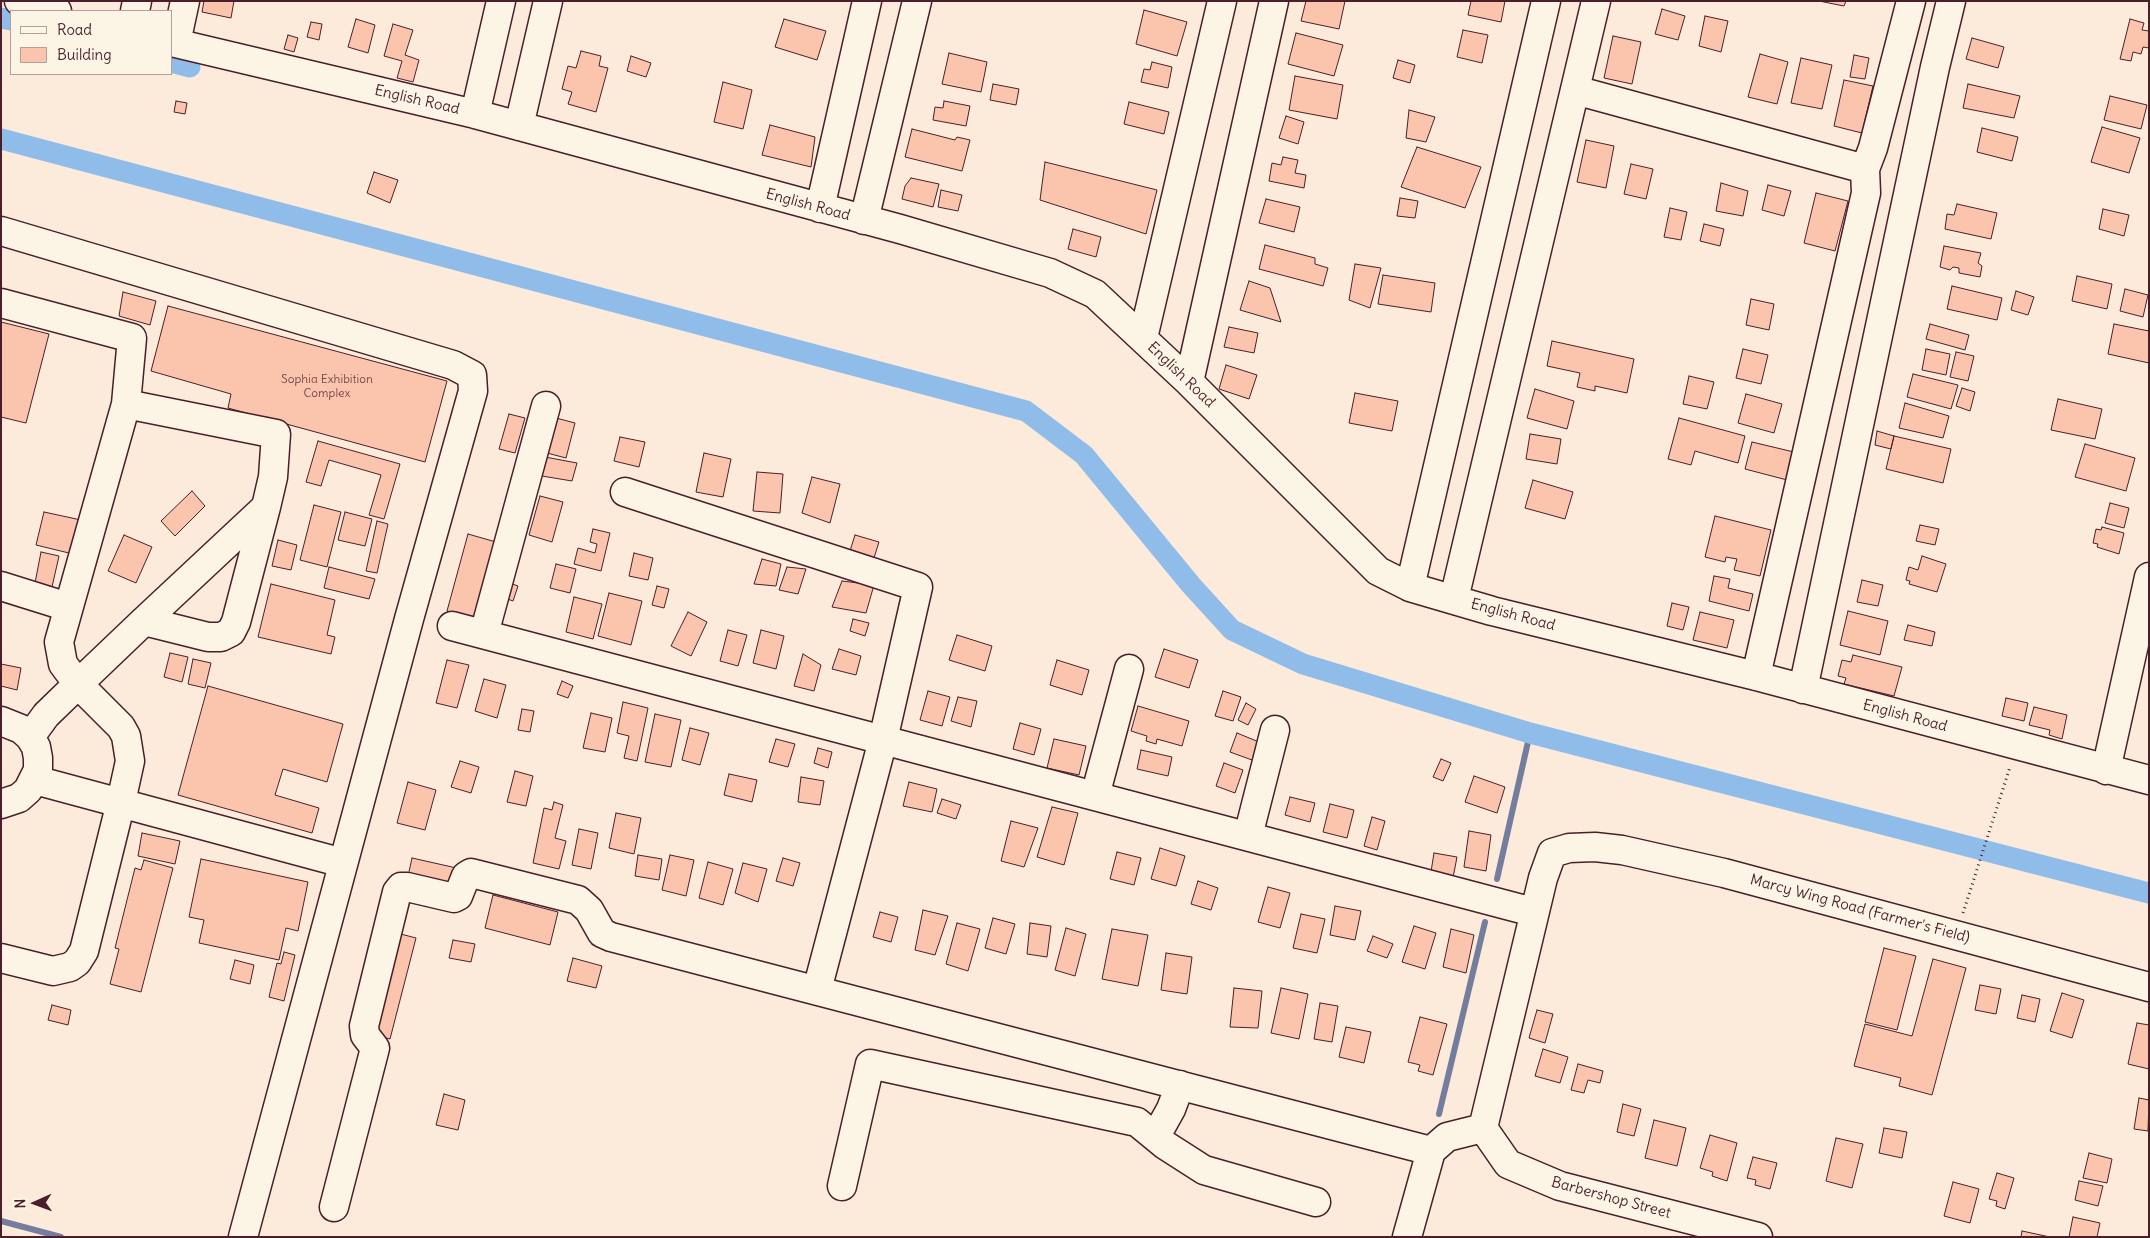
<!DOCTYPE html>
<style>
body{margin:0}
#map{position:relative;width:2150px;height:1238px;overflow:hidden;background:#fcebda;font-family:Delius,sans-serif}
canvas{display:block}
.frame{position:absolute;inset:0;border:2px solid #4a1f2b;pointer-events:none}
.legend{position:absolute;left:10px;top:10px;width:162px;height:65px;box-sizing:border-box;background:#fcf5e5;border:1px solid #b59f9b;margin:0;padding:6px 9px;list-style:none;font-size:15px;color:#4a1f2b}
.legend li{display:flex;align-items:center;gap:10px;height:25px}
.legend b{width:25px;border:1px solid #b59f9b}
.north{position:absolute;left:10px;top:1178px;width:50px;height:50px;-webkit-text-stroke:4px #fcf5e5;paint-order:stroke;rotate:268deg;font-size:14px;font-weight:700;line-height:20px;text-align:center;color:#4a1f2b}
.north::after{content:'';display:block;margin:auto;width:18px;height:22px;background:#4a1f2b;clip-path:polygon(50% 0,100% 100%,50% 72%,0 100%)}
</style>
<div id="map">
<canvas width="2150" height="1238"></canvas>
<div class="frame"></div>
<ul class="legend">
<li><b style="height:6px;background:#fcf5e5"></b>Road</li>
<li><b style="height:14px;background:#fac4ad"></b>Building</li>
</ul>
<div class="north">N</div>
</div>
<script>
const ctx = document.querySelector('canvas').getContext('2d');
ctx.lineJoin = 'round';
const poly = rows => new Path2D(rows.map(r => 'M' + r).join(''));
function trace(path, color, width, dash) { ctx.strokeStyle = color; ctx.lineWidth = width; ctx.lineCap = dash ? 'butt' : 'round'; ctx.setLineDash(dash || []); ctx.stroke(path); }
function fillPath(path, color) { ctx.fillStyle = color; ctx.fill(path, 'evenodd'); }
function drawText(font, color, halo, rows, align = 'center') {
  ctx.font = font + ' Delius,sans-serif'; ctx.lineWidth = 4.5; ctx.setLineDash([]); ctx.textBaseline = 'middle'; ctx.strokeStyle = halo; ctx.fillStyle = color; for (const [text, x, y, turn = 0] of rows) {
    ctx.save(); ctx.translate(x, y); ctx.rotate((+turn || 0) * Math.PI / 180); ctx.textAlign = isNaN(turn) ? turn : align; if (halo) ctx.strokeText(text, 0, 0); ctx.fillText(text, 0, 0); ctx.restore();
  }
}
trace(poly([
 [1497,879,1530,733],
 [1439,1114,1485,922],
 [1,1221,61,1237]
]), '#747d9d', 6);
trace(poly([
 [1,18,11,20],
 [171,62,190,67],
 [1,139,1026,411,1084,455,1191,585,1232,630,1303,664,1530,733,2149,893]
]), '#90bce9', 21);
const building = poly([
 [204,1,234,1,231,18,202,12,204,1],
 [1306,1,1345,1,1339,29,1301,21,1306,1],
 [1471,1,1505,1,1501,22,1468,15,1471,1],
 [1819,1,1846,1,1844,6,1819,1],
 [1662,9,1685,16,1678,40,1655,34,1662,9],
 [1144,10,1187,22,1177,56,1136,44,1144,10],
 [1705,16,1728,21,1721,52,1699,46,1705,16],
 [356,19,375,25,368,53,348,47,356,19],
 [784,19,826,31,817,60,775,47,784,19],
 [2130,19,2144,23,2142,30,2149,31,2149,48,2143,47,2141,54,2133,52,2131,61,2120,59,2130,19],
 [311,22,322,24,319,40,307,37,311,22],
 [393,24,413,30,405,55,419,60,413,82,397,78,402,61,384,56,393,24],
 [1463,30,1488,35,1482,63,1457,57,1463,30],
 [1296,33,1343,45,1334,76,1288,64,1296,33],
 [288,35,298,38,294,52,284,49,288,35],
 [1613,36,1641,42,1632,84,1604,78,1613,36],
 [1972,38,2004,47,1998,68,1966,59,1972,38],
 [581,51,601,56,599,66,608,68,596,112,568,104,572,92,562,89,568,66,576,68,581,51],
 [949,53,987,62,981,92,942,84,949,53],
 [1760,54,1788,62,1777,104,1748,97,1760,54],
 [1854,55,1869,58,1865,79,1850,77,1854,55],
 [631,56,651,63,646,77,627,71,631,56],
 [1801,58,1832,65,1822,109,1791,103,1801,58],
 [1398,60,1415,65,1410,83,1393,78,1398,60],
 [1152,62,1172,67,1168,88,1141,82,1144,69,1150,70,1152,62],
 [1295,76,1343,85,1337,119,1289,110,1295,76],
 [1844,80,1873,86,1862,133,1834,126,1844,80],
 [723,82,752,90,743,129,714,122,723,82],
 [993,84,1019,89,1016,105,990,100,993,84],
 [1968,84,2020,96,2014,118,1963,108,1968,84],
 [2110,96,2147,105,2141,129,2104,120,2110,96],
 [176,101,187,103,185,114,174,112,176,101],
 [944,101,970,106,966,126,933,120,935,107,943,108,944,101],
 [1129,102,1169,112,1164,134,1124,124,1129,102],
 [1409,110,1435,117,1426,142,1406,138,1409,110],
 [1286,116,1304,122,1298,144,1279,138,1286,116],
 [770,125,815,137,811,167,762,155,770,125],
 [2102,127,2140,138,2129,173,2091,162,2102,127],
 [1982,128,2018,137,2012,161,1977,152,1982,128],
 [912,129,955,140,957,137,970,140,962,171,905,157,912,129],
 [1586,140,1614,146,1606,188,1577,182,1586,140],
 [1417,147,1481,167,1465,208,1401,187,1417,147],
 [1283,157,1298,160,1295,173,1306,175,1304,188,1269,181,1272,163,1281,165,1283,157],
 [1045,162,1157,190,1146,234,1040,200,1045,162],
 [1631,164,1653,169,1646,199,1624,194,1631,164],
 [374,172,398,180,390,203,367,193,374,172],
 [911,178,939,184,933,207,902,199,905,186,911,178],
 [1721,183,1748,191,1743,216,1716,211,1721,183],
 [1768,185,1791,191,1784,216,1762,210,1768,185],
 [941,190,962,195,958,211,938,207,941,190],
 [1816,193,1848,201,1835,251,1804,243,1816,193],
 [1400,198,1418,201,1415,218,1397,216,1400,198],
 [1266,199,1300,207,1294,232,1259,223,1266,199],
 [1957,204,1997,213,1991,239,1945,229,1947,214,1954,215,1957,204],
 [1670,208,1687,212,1681,240,1664,237,1670,208],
 [2103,209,2129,215,2124,236,2099,229,2103,209],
 [1704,224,1724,229,1720,246,1700,241,1704,224],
 [1073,229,1101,237,1096,257,1068,249,1073,229],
 [1265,245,1315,258,1315,264,1328,268,1323,286,1259,269,1265,245],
 [1944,246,1981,253,1978,263,1982,266,1980,277,1959,273,1959,268,1953,267,1950,270,1940,267,1944,246],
 [1355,264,1381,268,1370,308,1349,300,1355,264],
 [1383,275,1435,283,1431,312,1378,304,1383,275],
 [2077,276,2112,284,2107,309,2072,301,2077,276],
 [1249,281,1270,288,1281,322,1240,310,1249,281],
 [1952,286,2002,298,1997,320,1947,309,1952,286],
 [2125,289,2148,295,2143,317,2120,311,2125,289],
 [2016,291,2034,297,2028,315,2011,310,2016,291],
 [123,292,156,301,150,325,119,316,123,292],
 [1751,299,1774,304,1769,330,1746,325,1751,299],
 [168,306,447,381,425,462,228,408,231,394,151,371,168,306],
 [1,322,49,334,26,423,1,417,1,322],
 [1930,324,1969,335,1965,350,1926,339,1930,324],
 [2114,324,2149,331,2149,363,2108,354,2114,324],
 [1229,327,1258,333,1254,353,1224,347,1229,327],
 [1552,341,1634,359,1627,393,1595,386,1595,391,1577,387,1580,373,1547,366,1552,341],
 [1743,349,1768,355,1761,384,1736,378,1743,349],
 [1926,349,1950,354,1946,375,1922,370,1926,349],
 [1956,352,1974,356,1968,381,1950,377,1956,352],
 [1226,365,1257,375,1249,399,1219,389,1226,365],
 [1913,374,1958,385,1951,409,1907,397,1913,374],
 [1689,376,1714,382,1707,409,1683,404,1689,376],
 [1962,388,1975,392,1970,411,1956,406,1962,388],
 [1535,389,1574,401,1567,429,1527,418,1535,389],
 [1355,393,1398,401,1392,431,1349,423,1355,393],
 [1746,394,1782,404,1774,433,1738,423,1746,394],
 [2058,399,2102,409,2095,439,2051,430,2058,399],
 [1905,403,1949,416,1943,438,1899,428,1905,403],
 [509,414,525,418,515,453,499,449,509,414],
 [556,418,575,423,566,458,547,453,556,418],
 [1679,418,1745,436,1738,463,1695,451,1691,465,1668,459,1679,418],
 [1877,431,1894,436,1891,449,1875,445,1877,431],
 [1530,434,1561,439,1557,464,1526,459,1530,434],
 [1894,436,1951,449,1943,483,1886,469,1894,436],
 [620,437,645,442,639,467,614,461,620,437],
 [318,441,400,464,384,519,369,515,381,475,329,460,321,486,306,482,318,441],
 [1752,442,1798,453,1791,481,1745,469,1752,442],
 [2085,444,2135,458,2126,491,2075,477,2085,444],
 [704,453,731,459,723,497,696,492,704,453],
 [545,457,577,463,572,481,542,476,545,457],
 [757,472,783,474,780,513,753,511,757,472],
 [812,477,840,484,830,523,802,513,812,477],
 [1533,480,1573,492,1565,519,1525,508,1533,480],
 [192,491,205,506,175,536,161,521,192,491],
 [540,496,563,502,552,542,529,535,540,496],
 [2110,503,2129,508,2124,528,2105,523,2110,503],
 [314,505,341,512,327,567,300,560,314,505],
 [44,512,81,520,73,554,36,545,44,512],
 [345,512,372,519,365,546,338,540,345,512],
 [1715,516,1771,530,1760,576,1734,570,1737,559,1726,557,1725,562,1705,557,1715,516],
 [377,521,388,524,377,573,366,571,377,521],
 [1920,525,1939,529,1935,545,1916,541,1920,525],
 [2102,527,2124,533,2119,554,2097,547,2098,544,2093,543,2096,529,2101,530,2102,527],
 [593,529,610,533,601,571,574,564,578,548,595,553,597,544,590,542,593,529],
 [468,534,503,544,483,620,447,611,468,534],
 [124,535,152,547,136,583,108,571,124,535],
 [855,535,879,542,873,561,849,554,855,535],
 [278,540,297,545,291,570,272,566,278,540],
 [41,552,59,556,52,587,35,583,41,552],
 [634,553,653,558,648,580,629,576,634,553],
 [1922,556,1946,564,1937,592,1909,584,1910,581,1906,580,1909,567,1918,570,1922,556],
 [762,559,781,564,776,586,754,584,762,559],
 [556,564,576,569,570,593,550,588,556,564],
 [329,567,375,579,369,599,324,588,329,567],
 [787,567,806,569,798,594,779,590,787,567],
 [1714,576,1730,579,1728,588,1753,594,1749,611,1709,601,1714,576],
 [1862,580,1883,585,1878,606,1857,602,1862,580],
 [842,581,874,585,866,613,832,607,842,581],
 [507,582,518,586,513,601,502,597,507,582],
 [271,584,335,600,327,635,335,637,331,654,258,637,271,584],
 [657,586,669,589,664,608,652,605,657,586],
 [609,593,642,601,631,645,598,636,609,593],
 [574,597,602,604,593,639,566,632,574,597],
 [1672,603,1689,607,1683,630,1667,626,1672,603],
 [1848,611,1888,621,1880,655,1840,645,1848,611],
 [688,612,707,622,691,656,671,646,688,612],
 [1700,612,1734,620,1727,648,1693,640,1700,612],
 [853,619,869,623,865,636,850,631,853,619],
 [1908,625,1935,632,1932,646,1904,640,1908,625],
 [728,630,747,635,738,666,720,661,728,630],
 [761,630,784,636,776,669,753,663,761,630],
 [957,635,992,646,985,671,949,660,957,635],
 [839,649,861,656,856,675,832,669,839,649],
 [1164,649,1198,660,1189,688,1155,677,1164,649],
 [170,653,188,657,182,682,164,677,170,653],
 [803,654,821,665,814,691,794,686,803,654],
 [1853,655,1902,667,1894,696,1844,684,1846,678,1838,676,1842,660,1851,662,1853,655],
 [193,659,211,663,205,688,188,684,193,659],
 [447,660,469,665,457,708,436,703,447,660],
 [1057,660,1089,670,1082,695,1050,685,1057,660],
 [1,664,21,668,17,690,1,686,1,664],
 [484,679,506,685,497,718,475,711,484,679],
 [562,681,573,686,568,698,557,694,562,681],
 [208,686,343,724,327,782,283,769,275,795,319,808,312,833,178,795,208,686],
 [928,691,950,697,942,726,920,720,928,691],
 [1223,691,1241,697,1233,721,1215,716,1223,691],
 [958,697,977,701,971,727,951,721,958,697],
 [2006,698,2028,703,2024,721,2002,716,2006,698],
 [623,702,648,708,637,761,624,758,629,736,617,733,623,702],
 [1246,703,1256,709,1248,725,1238,720,1246,703],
 [1138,706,1189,721,1182,746,1157,739,1156,744,1146,741,1147,736,1131,731,1138,706],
 [2034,707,2067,715,2062,739,2049,735,2050,730,2029,725,2034,707],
 [522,709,534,711,530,732,518,730,522,709],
 [591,713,612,718,605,752,583,748,591,713],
 [655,714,681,720,671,767,645,762,655,714],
 [1020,723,1041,729,1034,755,1013,749,1020,723],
 [690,728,709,733,700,765,682,760,690,728],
 [1237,733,1259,742,1252,760,1230,752,1237,733],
 [776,739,795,744,788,767,769,762,776,739],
 [1054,739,1086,746,1079,775,1047,768,1054,739],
 [818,748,832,752,828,768,814,763,818,748],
 [1141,750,1172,757,1168,776,1137,769,1141,750],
 [1441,759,1451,763,1443,781,1433,777,1441,759],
 [460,761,479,767,471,793,451,787,460,761],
 [1224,763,1243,770,1235,793,1216,786,1224,763],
 [515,771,533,776,526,806,507,802,515,771],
 [729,774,757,780,752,802,724,795,729,774],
 [1474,776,1505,787,1497,813,1465,802,1474,776],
 [801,777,824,781,820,805,798,802,801,777],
 [408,782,436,790,425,830,397,823,408,782],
 [909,782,937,789,932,812,903,806,909,782],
 [1290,797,1315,803,1310,822,1285,815,1290,797],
 [942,799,961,805,956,819,937,813,942,799],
 [554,802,563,805,555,838,566,841,559,869,533,863,544,808,552,810,554,802],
 [1330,804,1354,810,1347,838,1323,832,1330,804],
 [1052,807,1078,813,1064,865,1037,857,1052,807],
 [616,813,641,818,634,854,609,848,616,813],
 [1372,817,1385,821,1377,850,1364,846,1372,817],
 [1011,821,1038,828,1024,867,1001,861,1011,821],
 [579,829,598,833,591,869,572,865,579,829],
 [1469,831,1491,835,1486,871,1464,867,1469,831],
 [142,833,180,841,175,864,138,856,142,833],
 [1160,848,1185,856,1176,886,1151,879,1160,848],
 [1117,852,1141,858,1134,885,1110,879,1117,852],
 [1434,853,1457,857,1452,883,1430,878,1434,853],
 [638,855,662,859,659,880,635,876,638,855],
 [670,855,694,860,686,896,662,890,670,855],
 [412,858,461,869,456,893,407,881,412,858],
 [783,858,800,863,793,886,776,881,783,858],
 [201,859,308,882,298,931,286,928,279,960,199,943,204,920,189,917,201,859],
 [144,860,173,868,141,992,110,984,119,949,115,948,135,868,141,870,144,860],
 [708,862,733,869,723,905,699,898,708,862],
 [743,863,767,869,758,902,735,893,743,863],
 [1198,881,1218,888,1211,910,1191,904,1198,881],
 [1268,887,1290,893,1280,928,1258,922,1268,887],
 [493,895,558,912,550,945,485,928,493,895],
 [1335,906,1361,911,1355,940,1330,935,1335,906],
 [923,910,948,916,935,955,915,950,923,910],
 [880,912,898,917,891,942,873,937,880,912],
 [1301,914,1325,919,1317,953,1293,948,1301,914],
 [993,918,1015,924,1006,954,985,948,993,918],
 [957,923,980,929,968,971,946,964,957,923],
 [1030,923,1051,926,1047,957,1027,954,1030,923],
 [1414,926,1436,933,1425,969,1402,962,1414,926],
 [1066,928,1086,934,1075,976,1055,970,1066,928],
 [1112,929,1148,935,1138,986,1102,979,1112,929],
 [1451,929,1474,935,1466,973,1443,967,1451,929],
 [393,932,416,938,390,1039,367,1033,393,932],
 [1373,936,1393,944,1387,958,1367,951,1373,936],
 [453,940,475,944,471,962,449,958,453,940],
 [1884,948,1916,956,1897,1030,1865,1022,1884,948],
 [284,952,295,955,284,1001,269,997,277,963,281,964,284,952],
 [1166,953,1192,957,1187,994,1161,990,1166,953],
 [573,958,602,966,596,988,567,981,573,958],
 [1933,959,1966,968,1932,1095,1899,1086,1901,1078,1854,1066,1865,1024,1912,1036,1933,959],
 [235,960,254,965,250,984,230,979,235,960],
 [1980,985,2001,989,1996,1014,1975,1010,1980,985],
 [1234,988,1262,991,1258,1028,1230,1027,1234,988],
 [1281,988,1308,994,1299,1039,1271,1033,1281,988],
 [2062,993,2084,1000,2072,1038,2050,1031,2062,993],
 [2022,995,2040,999,2035,1022,2017,1018,2022,995],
 [1320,1003,1338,1006,1332,1042,1314,1039,1320,1003],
 [52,1005,71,1010,68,1025,48,1020,52,1005],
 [1537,1010,1553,1014,1545,1043,1529,1038,1537,1010],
 [1420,1017,1447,1024,1433,1075,1418,1071,1420,1065,1408,1062,1420,1017],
 [2137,1023,2149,1025,2149,1069,2128,1064,2137,1023],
 [1346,1027,1371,1032,1364,1063,1339,1057,1346,1027],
 [1543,1049,1568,1057,1560,1083,1535,1076,1543,1049],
 [1578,1064,1603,1071,1600,1083,1588,1080,1584,1093,1571,1090,1578,1064],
 [444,1094,465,1100,458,1130,436,1125,444,1094],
 [2139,1098,2149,1100,2148,1131,2134,1129,2139,1098],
 [1623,1104,1641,1109,1634,1136,1617,1132,1623,1104],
 [1654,1120,1686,1128,1677,1166,1645,1158,1654,1120],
 [1884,1128,1907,1132,1902,1158,1879,1153,1884,1128],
 [1710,1135,1737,1143,1727,1181,1712,1176,1713,1172,1700,1168,1710,1135],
 [1836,1138,1863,1144,1852,1188,1826,1181,1836,1138],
 [2089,1153,2112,1159,2107,1183,2083,1178,2089,1153],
 [1753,1157,1777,1163,1770,1189,1755,1185,1756,1180,1747,1178,1753,1157],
 [1997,1173,2014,1178,2005,1209,1996,1206,1997,1201,1989,1199,1997,1173],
 [2079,1181,2103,1186,2098,1206,2075,1200,2079,1181],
 [1953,1182,1979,1189,1970,1223,1944,1216,1953,1182],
 [2073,1217,2100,1223,2097,1237,2069,1237,2073,1217],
 [2022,1231,2050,1237,2021,1237,2022,1231]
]);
fillPath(building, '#fac4ad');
trace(building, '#4a1f2b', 1);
const minor = poly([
 [19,1,57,11],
 [135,11,137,1],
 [171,42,475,114,900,229,1050,273,1095,294,1189,382,1378,571,1410,587,1492,611,1756,676,2149,780],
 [176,43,185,1],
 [1575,90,1865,169],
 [475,114,501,1],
 [519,126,548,1],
 [820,208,867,1],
 [864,220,917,1],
 [1,231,453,365,472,375,473,391,409,619,243,1237],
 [1,303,132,338,126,404],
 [1143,338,1222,1],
 [1189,382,1274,1],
 [625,492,918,587,883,740,817,990],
 [1,586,68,607],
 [1410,587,1546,1],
 [1454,599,1596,1],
 [144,621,208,637,221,637,231,632,236,622,266,507],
 [452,626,1533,912],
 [484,634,546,406],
 [1756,676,1866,193,1865,169,1873,148,1911,1],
 [1803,689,1935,67,1951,1],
 [1,721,21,729,30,737,36,747,38,758,38,770,28,790,19,798,1,804],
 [2106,770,2149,577],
 [35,780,343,863],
 [1095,796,1129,669],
 [1248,836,1275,730],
 [1,958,53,971,70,967,77,962,84,951,121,802,130,761,126,736,121,727,78,684,63,664,59,642,126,404,276,434,273,477,266,507,144,621,78,684,46,715,30,737],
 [1483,1128,1543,878,1552,853,1569,848,1595,847,1622,850,1724,873,2149,987],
 [1483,1128,1508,1164,1560,1186,1758,1237],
 [1156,1136,1171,1109,1180,1085],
 [842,1186,870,1064,1137,1122,1165,1145,1204,1170,1316,1202],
 [334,1207,375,1048,365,1035,364,1026,397,892,401,887,407,887,454,898,458,896,466,876,471,873,578,900,589,910,602,933,611,937,1431,1151],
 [1407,1237,1431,1151,1447,1137,1483,1128]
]);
trace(minor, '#4a1f2b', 31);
trace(poly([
 [1963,913,2010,767]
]), '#4a1f2b', 3, [1, 4]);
trace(minor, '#fcf5e5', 28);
drawText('12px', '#76484c', null, [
 ["Sophia Exhibition",327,380],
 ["Complex",327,394]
]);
drawText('15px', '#4a1f2b', '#fcf5e5', [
 ["English Road",417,100,13],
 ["English Road",808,205,15],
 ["English Road",1181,375,44],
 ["English Road",1513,615,15],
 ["English Road",1905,716,15],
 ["Marcy Wing Road (Farmer's Field)",1860,909,15],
 ["Barbershop Street",1611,1198,15]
]);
</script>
